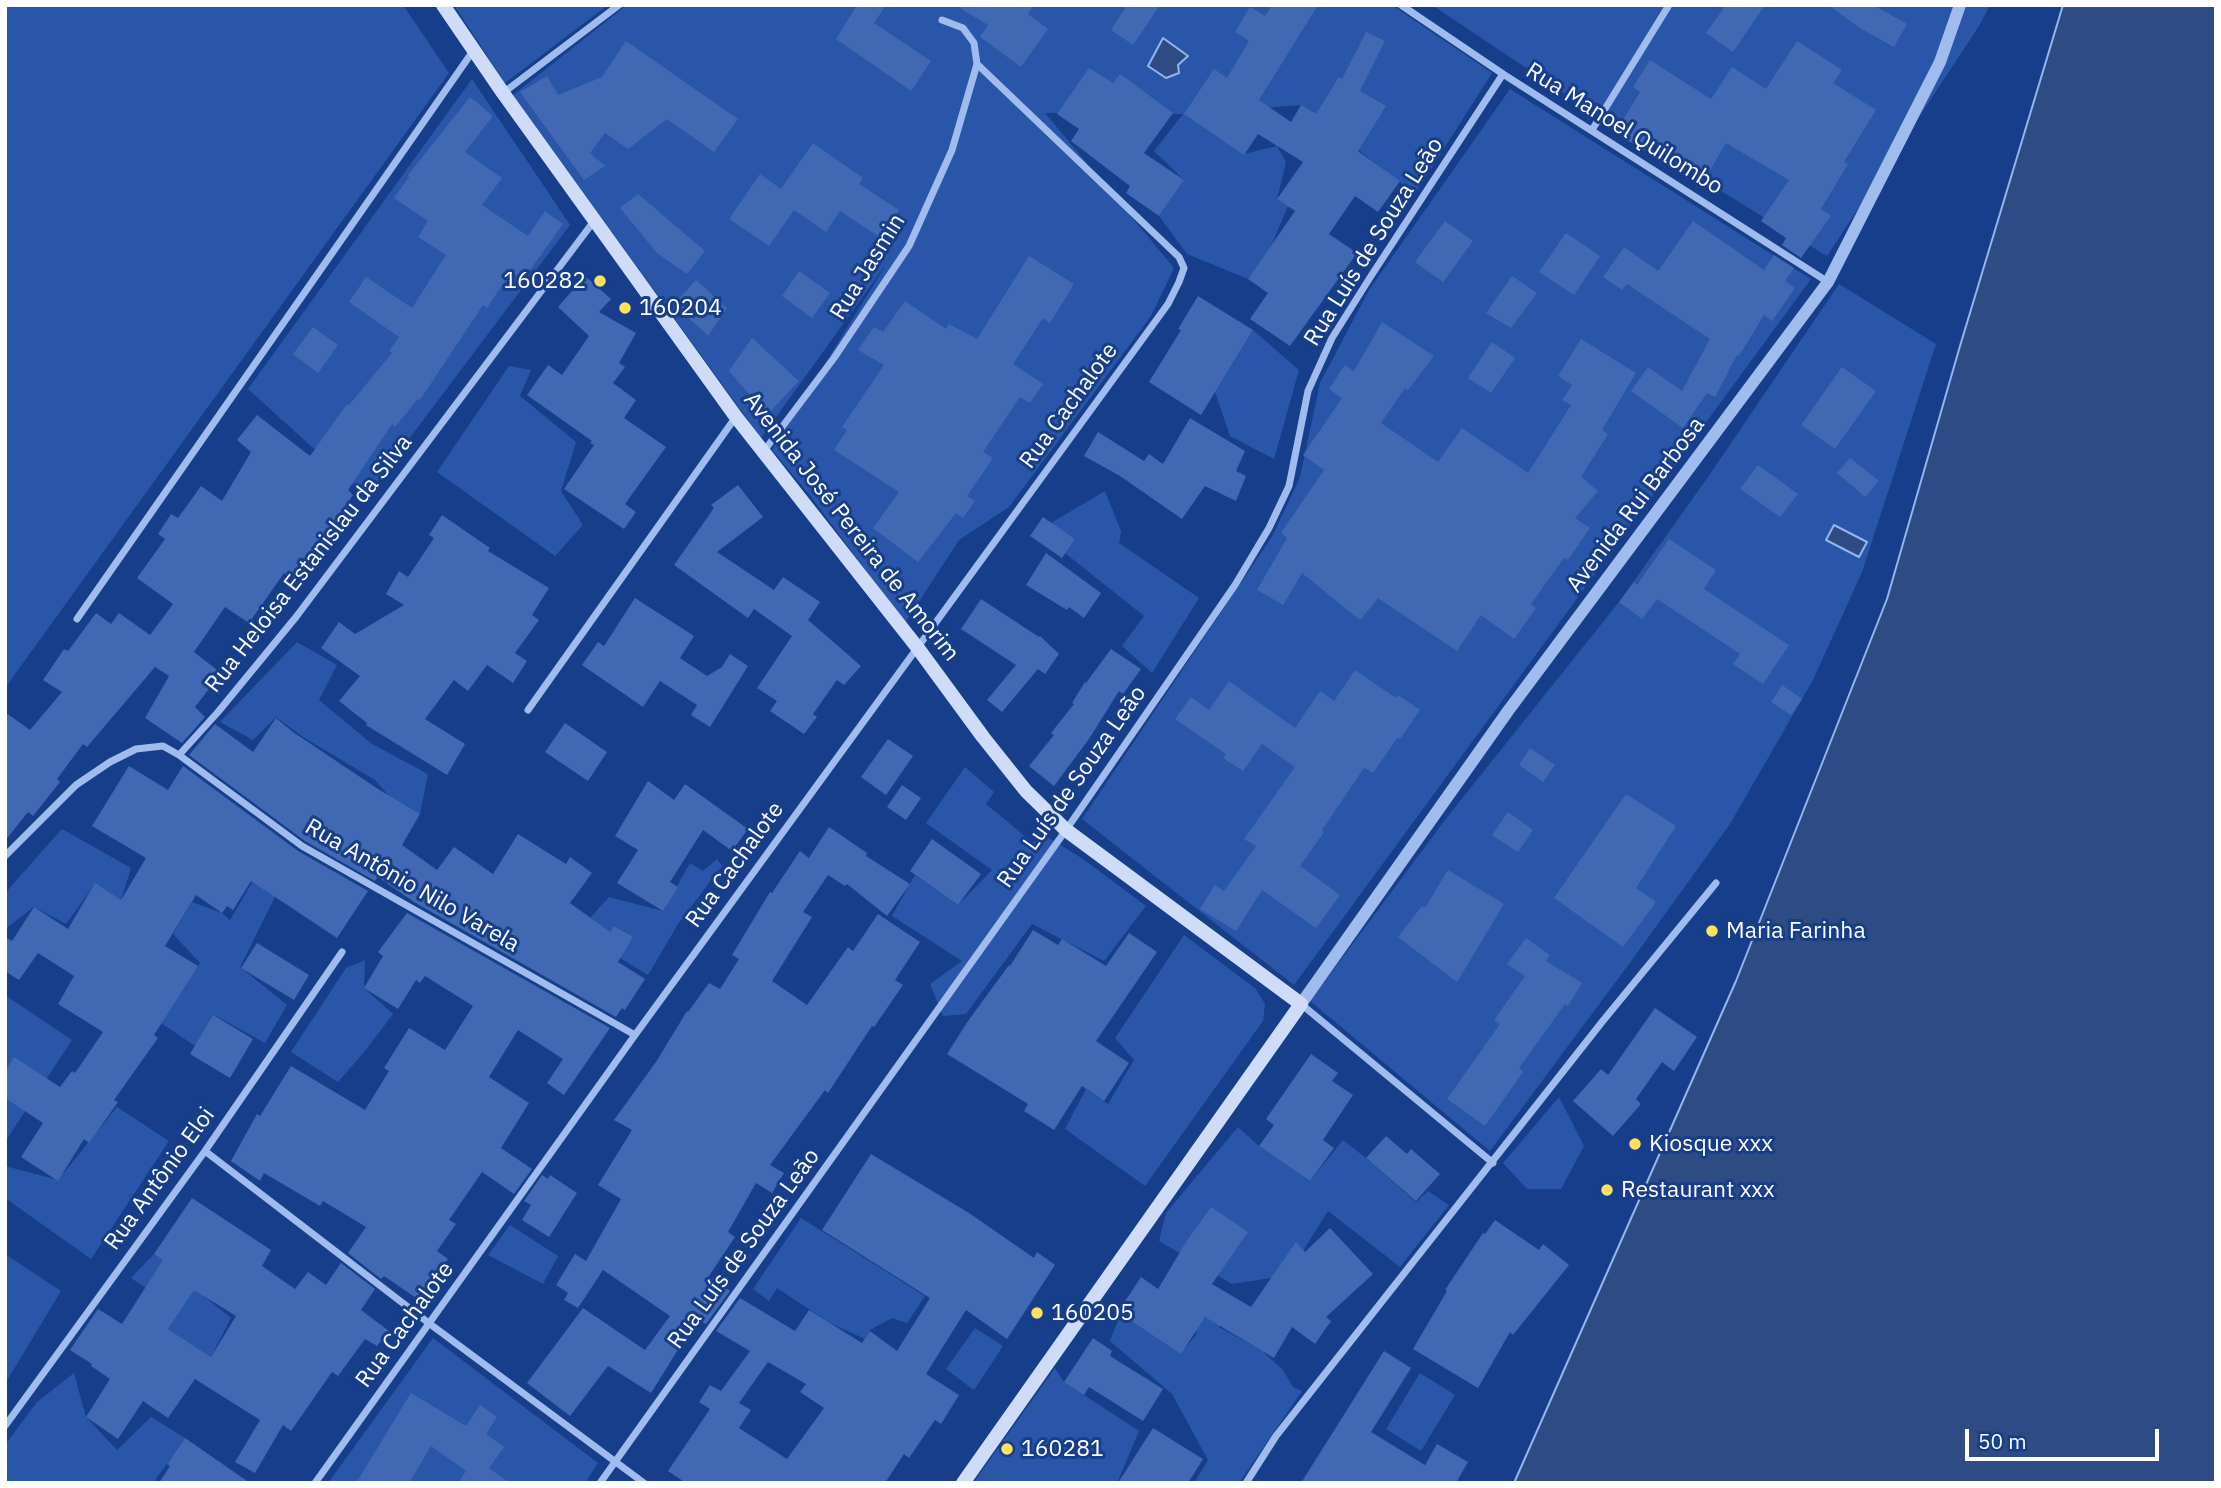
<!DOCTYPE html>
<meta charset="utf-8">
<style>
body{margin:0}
#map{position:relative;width:2221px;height:1488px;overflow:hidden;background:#173e8a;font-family:"IBM Plex Sans",sans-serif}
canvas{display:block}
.frame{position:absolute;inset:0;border:7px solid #fff;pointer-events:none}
.scale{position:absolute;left:1965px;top:1429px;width:194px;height:32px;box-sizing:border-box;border:4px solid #fff;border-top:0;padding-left:9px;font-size:21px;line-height:24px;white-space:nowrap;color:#fff;-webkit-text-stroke:5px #173e8a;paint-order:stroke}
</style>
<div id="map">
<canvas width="2221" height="1488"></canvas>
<div class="frame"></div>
<div class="scale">50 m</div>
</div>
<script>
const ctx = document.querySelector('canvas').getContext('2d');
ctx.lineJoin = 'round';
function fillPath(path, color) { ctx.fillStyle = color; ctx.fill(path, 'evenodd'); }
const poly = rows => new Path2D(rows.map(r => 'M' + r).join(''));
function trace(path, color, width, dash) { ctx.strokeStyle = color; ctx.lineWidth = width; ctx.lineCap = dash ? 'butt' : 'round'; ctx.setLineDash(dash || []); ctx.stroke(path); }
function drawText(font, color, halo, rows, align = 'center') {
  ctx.font = font + ' "IBM Plex Sans",sans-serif'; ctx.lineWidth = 6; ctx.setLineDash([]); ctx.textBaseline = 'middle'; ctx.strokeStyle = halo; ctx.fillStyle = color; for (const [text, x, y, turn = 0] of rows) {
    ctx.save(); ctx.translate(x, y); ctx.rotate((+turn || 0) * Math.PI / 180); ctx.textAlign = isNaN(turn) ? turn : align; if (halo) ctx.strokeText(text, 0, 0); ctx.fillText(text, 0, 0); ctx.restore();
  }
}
fillPath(poly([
 [5,5,403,5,449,73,5,688],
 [454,5,608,5,505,83],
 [627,5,1392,5,1492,73,1415,194,1301,105,1185,114,1244,154,1277,146,1286,162,1277,199,1288,206,1271,246,1248,279,1187,254,1159,216,1184,180,1154,151,1183,114,1045,113,1174,268,1151,316,1009,507,959,540,905,623,812,498,772,450,887,263,761,438,513,95],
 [1432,5,1990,5,1979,26,1827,256,1589,110],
 [472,79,570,225,366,496,248,389],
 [1510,89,1811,279,1294,985,1082,819,1273,535,1300,477,1320,383,1369,290],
 [1839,284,1936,344,1862,572,1813,680,1730,824,1629,964,1490,1151,1310,1001,1448,816,1619,602,1708,477],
 [1253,330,1299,370,1274,459,1230,436,1215,392],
 [509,366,531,370,520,396,576,442,561,491,583,525,555,556,437,472],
 [1105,491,1121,531,1119,543,1199,598,1152,673,1122,646,1144,616,1065,553,1075,539,1051,523],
 [297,642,337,665,319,700,372,744,428,774,420,814,389,796,375,780,303,737,276,717,253,740,220,722],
 [965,767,994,792,986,804,1032,842,1049,838,1083,859,1146,906,1104,961,1032,924,966,1014,943,1016,930,984,962,961,892,916,915,875,958,905,992,870,926,823],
 [62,829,131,868,121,900,95,884,66,924,34,907,5,929,5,893],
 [717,859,722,866,678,924,648,975,620,958,632,937,614,926,601,947,590,918,609,897,663,911,690,863,703,871],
 [253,881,276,895,240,967,287,1005,265,1043,214,1015,195,1046,161,1023,182,988,200,963,173,934,192,902,222,913,230,920],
 [1184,935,1256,989,1265,1004,1263,1021,1145,1186,1065,1129,1086,1089,1108,1104,1134,1060,1115,1038],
 [365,960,364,988,393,1014,365,1051,338,1082,291,1052,346,968],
 [5,995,72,1040,5,1142],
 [1559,1097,1584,1146,1561,1189,1527,1189,1503,1163],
 [117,1107,169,1141,91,1259,5,1198,5,1166,58,1180],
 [1238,1127,1259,1146,1310,1181,1343,1140,1366,1158,1416,1202,1428,1191,1449,1205,1400,1267,1328,1211,1284,1281,1271,1278,1232,1284,1159,1241,1166,1213],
 [801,1218,925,1296,907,1323,892,1318,870,1330,865,1339,830,1323,777,1288,769,1301,753,1289],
 [510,1225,558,1256,543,1284,488,1255],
 [5,1254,61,1291,5,1384],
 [154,1254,204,1287,204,1296,231,1318,211,1357,168,1329,180,1310,131,1278],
 [1238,1297,1219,1327,1261,1350,1283,1370,1293,1387,1302,1391,1239,1483,1194,1483,1208,1460,1172,1394,1110,1341,1121,1313,1181,1353,1196,1335,1197,1323],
 [975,1328,1003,1346,974,1390,946,1369],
 [433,1338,598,1463,585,1483,328,1483],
 [1055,1368,1064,1382,1139,1431,1117,1483,973,1483],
 [74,1373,86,1417,117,1450,151,1417,185,1438,153,1483,5,1483,5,1445,37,1402],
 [1420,1373,1455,1395,1421,1451,1386,1429]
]), '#2a56a9');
const water = poly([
 [2063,5,2216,5,2216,1483,1514,1483,1736,981,1887,599,1960,346,2063,5],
 [1163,38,1188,56,1178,65,1179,73,1166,78,1148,66,1163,38],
 [1834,525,1867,542,1859,557,1826,540,1834,525]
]);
fillPath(water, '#2e4b83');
trace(water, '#93b5f1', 2);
fillPath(poly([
 [857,5,886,5,874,23,931,61,911,91,836,39],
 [955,5,1034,5,1028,14,1048,29,1021,67,980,37,988,25],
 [1127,5,1160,5,1133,45,1111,30],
 [1272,5,1318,5,1259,100,1291,122,1301,105,1316,114,1339,77,1342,79,1366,32,1385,41,1360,91,1386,106,1358,151,1400,181,1378,212,1355,196,1329,234,1357,253,1290,346,1250,319,1268,293,1248,279,1295,211,1277,199,1303,162,1258,134,1244,155,1184,114,1214,69,1227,78,1249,41,1235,32,1250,7,1265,16],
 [1726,5,1765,5,1733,52,1706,33],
 [1828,5,1873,5,1907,24,1894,47,1860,28],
 [626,41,738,119,714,152,667,119,628,149,605,133,590,153,605,166,584,180,520,92,547,76,558,95,602,77],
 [1797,41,1842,70,1833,83,1876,110,1844,162,1848,164,1821,209,1831,216,1801,258,1782,245,1786,238,1761,221,1789,180,1726,143,1706,177,1672,156,1667,164,1615,133,1640,92,1633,87,1650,60,1711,99,1732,67,1766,89],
 [1089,68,1113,83,1120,74,1173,113,1144,153,1184,180,1159,216,1126,193,1130,186,1071,141,1079,129,1057,114],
 [470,97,493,116,465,152,502,178,482,205,528,236,545,211,563,224,523,280,511,272,487,308,483,305,420,400,418,399,395,427,392,424,348,490,353,495,323,538,331,544,302,586,284,573,249,623,225,607,194,652,221,673,195,707,205,717,182,743,145,718,169,676,155,667,87,747,83,744,57,779,60,782,33,816,28,812,5,841,5,712,30,730,62,692,43,680,64,649,68,651,96,613,111,624,119,613,150,635,173,604,137,578,165,539,158,534,171,514,178,518,201,486,222,501,251,452,237,440,257,415,310,456,347,404,349,405,392,353,389,351,399,337,349,302,366,277,412,308,446,255,418,237,428,221,394,198,409,177,408,175],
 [813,143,863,178,859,184,899,210,881,238,840,211,826,232,794,210,769,246,729,219,760,174,781,189],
 [638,194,705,251,687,274,657,253,620,208],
 [1445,221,1473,241,1443,282,1415,262],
 [1693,221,1764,270,1774,255,1794,268,1785,281,1795,288,1772,321,1764,315,1739,356,1737,355,1715,397,1707,393,1683,428,1631,391,1648,367,1682,391,1710,339,1627,284,1622,290,1603,277,1624,247,1658,271],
 [1566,233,1600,256,1574,295,1539,272],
 [1029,256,1074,284,1050,323,1043,318,1013,364,1043,384,1030,403,1020,397,983,452,993,458,967,496,975,501,963,518,956,513,918,562,873,528,899,492,834,450,847,430,842,427,884,365,858,350,874,327,883,332,905,301,946,329,949,324,977,339],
 [799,271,830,293,812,318,782,296],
 [585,276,611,299,599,312,636,333,619,363,625,367,613,383,636,400,624,418,666,447,625,504,636,512,624,529,564,489,594,445,590,443,592,441,527,395,548,365,562,375,589,336,558,307],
 [1512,276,1537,293,1511,328,1486,313],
 [696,280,727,308,708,336,674,304],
 [1198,296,1253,330,1201,415,1149,382,1181,330,1178,329],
 [1382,322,1434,356,1408,390,1405,388,1381,423,1438,462,1462,428,1528,473,1571,405,1562,400,1572,385,1558,376,1581,339,1636,373,1602,430,1608,434,1581,477,1598,491,1575,518,1590,528,1568,560,1564,558,1531,604,1536,608,1514,639,1481,615,1457,651,1378,598,1360,620,1302,573,1283,605,1257,590,1287,538,1281,533,1324,470,1303,455,1342,398,1329,389,1345,365,1354,371],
 [313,327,338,345,318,373,293,354],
 [752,338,799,381,767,415,729,371],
 [1492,342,1515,358,1491,393,1468,378],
 [1842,367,1876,391,1835,449,1801,425],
 [1190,418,1245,451,1236,471,1246,476,1236,501,1205,486,1182,519,1120,476,1084,456,1098,432,1144,461,1149,454,1163,464],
 [1850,458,1879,481,1865,497,1837,473],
 [1758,465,1798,494,1780,517,1740,489],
 [738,485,763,517,717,552,774,590,783,577,820,602,808,620,861,666,844,685,837,680,813,714,817,717,804,734,770,711,777,701,757,688,792,636,754,609,748,618,674,565,714,508,711,505],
 [442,515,490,548,488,551,549,588,532,615,539,620,515,653,527,661,513,683,487,665,468,691,454,680,425,719,465,744,447,775,366,725,367,723,339,701,360,676,321,648,339,622,355,634,404,605,386,594,399,571,408,577,434,538,429,535],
 [1043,517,1075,539,1062,558,1030,536],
 [1669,539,1716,570,1704,589,1789,645,1763,684,1733,664,1740,654,1657,599,1642,619,1619,602,1634,582,1637,585],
 [1046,553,1101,593,1084,618,1069,607,1067,610,1026,585],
 [635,598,694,636,680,658,707,676,722,667,730,654,748,666,710,727,691,715,697,705,660,681,643,707,582,665,598,642,604,646],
 [981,599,1039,637,1040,636,1059,654,1045,674,1038,669,1002,712,987,700,1016,665,961,629],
 [1111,649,1141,669,1123,694,1119,691,1089,739,1054,786,1029,766,1054,735,1051,733,1074,704,1072,703,1085,682,1086,683],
 [1355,670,1396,698,1398,695,1420,710,1400,739,1398,737,1373,773,1364,768,1322,830,1324,832,1300,866,1340,895,1316,928,1262,890,1236,931,1200,909,1215,885,1224,891,1256,846,1244,839,1295,767,1262,744,1243,771,1223,758,1226,754,1175,719,1191,697,1209,710,1229,681,1295,728,1320,691,1334,701],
 [1782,685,1802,699,1791,715,1771,702],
 [276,718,293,732,378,789,420,814,402,845,437,870,454,847,493,874,518,834,566,864,570,857,592,873,570,903,610,932,614,926,633,937,618,962,645,979,625,1010,622,1008,616,1017,414,902,378,877,375,881,305,841,189,755,215,724,253,752],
 [565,723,607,752,588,781,545,752],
 [888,739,913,756,886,795,861,777],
 [1530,748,1555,765,1543,782,1519,765],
 [129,766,168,790,183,766,298,851,368,891,337,938,251,881,233,910,227,906,222,913,196,895,165,946,198,966,154,1035,158,1038,114,1100,118,1102,89,1143,84,1139,58,1181,21,1157,43,1123,5,1098,5,1071,14,1057,60,1087,72,1071,75,1073,103,1032,58,1004,74,976,38,953,19,980,5,971,5,937,12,941,34,907,68,929,95,883,121,900,146,858,92,826],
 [648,781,674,800,685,784,748,829,732,851,703,830,670,882,678,887,663,911,617,883,638,850,615,836],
 [902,785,921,798,906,820,887,807],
 [1626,794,1676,826,1636,888,1656,902,1623,947,1554,898],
 [1508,812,1533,830,1518,852,1492,835],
 [829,827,867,853,866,856,910,884,887,916,847,884,845,886,828,875,803,912,812,917,772,981,807,1005,848,947,853,951,878,914,920,942,895,980,903,985,874,1027,872,1026,828,1093,825,1090,770,1165,784,1173,772,1193,756,1183,728,1232,735,1237,709,1276,730,1291,706,1324,702,1322,687,1342,684,1340,651,1393,608,1366,570,1416,527,1383,583,1308,645,1350,670,1316,603,1270,578,1308,564,1300,568,1293,556,1285,575,1254,586,1261,621,1199,598,1185,632,1130,614,1120,656,1062,687,1011,688,1012,709,983,720,989,739,959,732,955,770,892,772,893,800,851,809,858],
 [932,839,981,874,958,905,910,871],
 [1448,870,1504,904,1457,982,1398,937,1422,906,1425,908],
 [407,913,610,1028,564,1095,547,1083,563,1059,518,1030,489,1077,529,1103,501,1148,532,1169,514,1194,482,1172,449,1220,456,1224,437,1251,448,1259,419,1300,384,1276,381,1279,348,1253,366,1227,323,1201,320,1206,264,1173,260,1181,231,1161,257,1114,260,1116,291,1066,365,1110,389,1071,384,1068,409,1028,445,1050,473,1006,425,976,420,983,416,980,398,1009,364,988,383,956,378,952],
 [1033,930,1058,945,1062,939,1106,966,1129,933,1157,952,1096,1041,1129,1063,1104,1101,1082,1086,1054,1130,1024,1111,1028,1104,947,1054,968,1021,1009,965,1010,966],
 [1526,938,1550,955,1546,961,1582,983,1568,1006,1565,1004,1519,1068,1523,1072,1485,1126,1447,1099,1500,1024,1494,1020,1525,976,1507,964],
 [257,943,309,975,294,1000,241,968],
 [1655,1008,1697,1037,1674,1071,1662,1062,1636,1099,1641,1104,1613,1136,1573,1101,1601,1069,1608,1075],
 [213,1015,253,1039,230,1078,190,1054],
 [1311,1054,1338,1073,1332,1081,1353,1095,1323,1140,1334,1148,1310,1181,1259,1146,1274,1125,1266,1119],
 [1386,1136,1407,1154,1411,1149,1440,1174,1416,1201,1366,1158],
 [871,1154,969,1213,1034,1258,1037,1252,1055,1265,1007,1339,966,1310,926,1374,959,1395,941,1424,935,1420,909,1458,904,1454,885,1483,686,1483,668,1471,710,1409,699,1402,710,1385,721,1391,750,1351,716,1331,740,1298,795,1331,809,1310,862,1343,870,1331,897,1351,930,1298,822,1230],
 [768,1362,806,1384,800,1392,824,1408,787,1459,739,1428,751,1410,739,1403],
 [542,1175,548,1179,550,1175,577,1193,549,1237,522,1220,531,1205,524,1201],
 [192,1198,271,1250,262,1266,295,1289,308,1272,326,1285,341,1263,375,1289,361,1310,389,1331,377,1346,365,1339,338,1376,332,1372,291,1431,283,1425,255,1473,235,1462,260,1420,195,1379,168,1418,143,1401,118,1439,86,1417,110,1379,91,1366,92,1364,70,1350,98,1309,122,1324,163,1260,154,1254],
 [194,1290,236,1316,211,1357,168,1329],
 [1211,1207,1248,1232,1212,1284,1251,1307,1296,1242,1305,1252,1330,1228,1373,1274,1326,1317,1331,1321,1315,1344,1292,1327,1274,1358,1205,1317,1181,1354,1118,1312,1141,1277,1158,1289,1186,1242],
 [1495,1220,1539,1250,1543,1244,1569,1265,1513,1335,1510,1332,1478,1388,1413,1349,1447,1291,1445,1290,1483,1233,1485,1234],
 [1093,1338,1112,1351,1110,1356,1163,1389,1143,1421,1089,1387,1084,1395,1064,1382],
 [1384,1351,1411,1368,1371,1432,1425,1465,1437,1444,1468,1462,1456,1483,1301,1483],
 [411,1393,466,1426,480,1405,497,1417,486,1434,504,1447,489,1468,510,1483,458,1483,466,1471,431,1446,409,1483,356,1483],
 [1153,1428,1203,1459,1188,1483,1118,1483],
 [185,1438,250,1483,159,1483,170,1466,167,1464]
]), '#4068b3');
trace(poly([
 [1401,5,1503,74,1828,282],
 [503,93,619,5],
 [1592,130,1669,5],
 [764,451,834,358,909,246,952,150,977,64,974,43,963,28,942,20],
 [77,619,473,51],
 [528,710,735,418],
 [179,755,302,846,635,1035],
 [5,856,76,785,110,762,136,749,163,746,179,755,218,712,296,617,594,221],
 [1301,1004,1493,1163],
 [205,1151,430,1324,644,1483],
 [5,1426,205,1151,342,952],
 [315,1483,635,1035,1168,304,1179,282,1184,268,1179,257,977,64],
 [600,1483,1066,830,1235,585,1269,528,1289,486,1308,391,1332,338,1371,276,1503,74],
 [1246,1483,1276,1436,1602,1022,1716,883]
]), '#a0bcee', 7);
trace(poly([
 [1301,1004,1508,711,1828,282,1940,62,1960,5]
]), '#a0bcee', 12);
trace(poly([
 [443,5,503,93,736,417,917,647,983,737,1026,791,1066,830,1301,1004,963,1483]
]), '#cedcfa', 14);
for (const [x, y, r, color] of [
 [600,281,7,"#ffe15e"],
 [625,308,7,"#ffe15e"],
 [1712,931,7,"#ffe15e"],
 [1635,1144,7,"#ffe15e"],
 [1607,1190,7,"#ffe15e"],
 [1037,1313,7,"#ffe15e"],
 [1007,1449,7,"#ffe15e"]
]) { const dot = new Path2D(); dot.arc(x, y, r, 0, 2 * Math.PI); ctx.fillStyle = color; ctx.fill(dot); trace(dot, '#173e8a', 2.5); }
drawText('23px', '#fff', '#173e8a', [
 ["Rua Manoel Quilombo",1624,129,32],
 ["Rua Luís de Souza Leão",1374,242,-58],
 ["Rua Jasmin",868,267,-58],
 ["Rua Cachalote",1069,406,-54],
 ["Avenida Rui Barbosa",1636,505,-53],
 ["Avenida José Pereira de Amorim",851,527,52],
 ["Rua Heloisa Estanislau da Silva",309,564,-52],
 ["Rua Luís de Souza Leão",1072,787,-55],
 ["Rua Cachalote",735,865,-54],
 ["Rua Antônio Nilo Varela",412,886,30],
 ["Rua Antônio Eloi",160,1179,-54],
 ["Rua Luís de Souza Leão",744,1249,-54],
 ["Rua Cachalote",405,1325,-54]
]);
drawText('23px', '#fff', '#173e8a', [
 ["160282",586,281,"right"],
 ["160204",639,308],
 ["Maria Farinha",1726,931],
 ["Kiosque xxx",1649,1144],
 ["Restaurant xxx",1621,1190],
 ["160205",1051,1313],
 ["160281",1021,1449]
], 'left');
</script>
